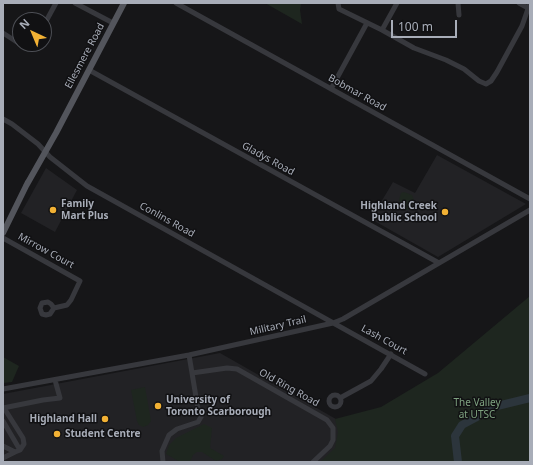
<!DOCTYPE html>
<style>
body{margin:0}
#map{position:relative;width:533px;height:465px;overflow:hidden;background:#161618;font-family:"Noto Sans",sans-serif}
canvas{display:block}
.frame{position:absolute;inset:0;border:4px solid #a8adb8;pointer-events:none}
.north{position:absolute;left:12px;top:12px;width:40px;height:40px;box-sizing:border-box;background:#111113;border:1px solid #4d4f55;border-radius:50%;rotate:316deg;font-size:11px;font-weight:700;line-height:16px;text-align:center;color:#a8adb8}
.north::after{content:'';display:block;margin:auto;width:14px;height:18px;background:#f2b134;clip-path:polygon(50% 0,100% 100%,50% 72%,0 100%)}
.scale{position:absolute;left:391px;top:20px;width:66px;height:18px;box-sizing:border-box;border:2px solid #a8adb8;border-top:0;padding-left:5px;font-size:12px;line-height:14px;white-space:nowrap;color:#a8adb8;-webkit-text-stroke:3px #111113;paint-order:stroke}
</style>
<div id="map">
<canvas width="533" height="465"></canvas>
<div class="frame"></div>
<div class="north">N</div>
<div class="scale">100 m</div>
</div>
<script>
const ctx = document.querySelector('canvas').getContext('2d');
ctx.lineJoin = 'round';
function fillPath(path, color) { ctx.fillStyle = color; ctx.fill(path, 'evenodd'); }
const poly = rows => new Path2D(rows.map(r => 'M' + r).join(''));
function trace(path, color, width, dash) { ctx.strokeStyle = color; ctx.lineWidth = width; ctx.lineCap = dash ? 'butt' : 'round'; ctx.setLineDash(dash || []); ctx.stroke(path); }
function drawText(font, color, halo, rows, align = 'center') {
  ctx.font = font + ' "Noto Sans",sans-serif'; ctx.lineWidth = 3; ctx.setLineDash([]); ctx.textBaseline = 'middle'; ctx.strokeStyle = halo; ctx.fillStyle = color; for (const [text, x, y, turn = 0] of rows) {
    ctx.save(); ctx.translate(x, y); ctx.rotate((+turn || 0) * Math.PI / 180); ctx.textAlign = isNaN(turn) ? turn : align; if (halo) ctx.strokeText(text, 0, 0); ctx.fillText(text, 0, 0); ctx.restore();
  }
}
fillPath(poly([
 [437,155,526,204,438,257,371,219,393,182,415,193],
 [46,168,77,190,55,232,21,213],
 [220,353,364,435,530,462,3,462,3,394]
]), '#222225');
fillPath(poly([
 [265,3,301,3,300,10,302,24],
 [404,192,412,195,414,200,413,204,410,209,406,210,402,209,399,200,401,193],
 [530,296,530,462,320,462,335,448,338,432,335,419,381,407,438,373],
 [3,357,19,366,12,382,3,383],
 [145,387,151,421,148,425,143,427,139,425,137,421,131,390],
 [204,424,212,428,210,448,224,456,222,459,216,461,202,452,197,452,193,455,190,462,180,462,166,454,169,445,176,438]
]), '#1e261f');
trace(poly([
 [458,462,455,436,462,425,475,418,493,407,530,398]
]), '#2c353c', 8);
trace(poly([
 [75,3,113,23],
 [176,3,530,199],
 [338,3,339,9,382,30,414,48,446,60,464,69,479,81,486,84,491,81,497,72,522,26,530,3],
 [458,3,459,15],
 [519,3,528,8],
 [44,25,56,3],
 [382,30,397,3],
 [3,33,20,44],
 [20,44,28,47,33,44],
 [89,70,439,263],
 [331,89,367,23],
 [3,119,12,124,38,144,50,157,87,186,425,374],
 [3,238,80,281,71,300,67,305,54,308,50,314,46,315,42,314,40,308,42,303,48,302,51,304,54,308],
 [192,373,227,368,237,369,327,420,333,428,333,440,330,446,313,462],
 [3,389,189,355,333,323,343,319,530,210],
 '329 401a6 6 0 1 1 12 0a6 6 0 1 1-12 0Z',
 [340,398,371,381,381,369,391,354],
 [3,408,43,400,60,398,55,380],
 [3,421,20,450],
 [3,446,15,452,20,450,24,444,23,438,4,408],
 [3,458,15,452],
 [163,462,162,451,169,435,177,429,198,422,201,417,200,412,198,409,189,355]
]), '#37383d', 5);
trace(poly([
 [26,186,56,133,124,3],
 [3,233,28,182]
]), '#53555c', 6);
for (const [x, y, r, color] of [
 [53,210,4,"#f2b134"],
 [445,212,4,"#f2b134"],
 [158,406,4,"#f2b134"],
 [105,419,4,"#f2b134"],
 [57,434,4,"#f2b134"]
]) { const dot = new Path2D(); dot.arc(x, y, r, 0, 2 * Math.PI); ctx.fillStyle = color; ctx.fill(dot); trace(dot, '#111113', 1.5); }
drawText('10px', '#a8adb8', '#111113', [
 ["Ellesmere Road",85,56,-62],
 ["Bobmar Road",357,93,29],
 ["Gladys Road",268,159,29],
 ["Conlins Road",167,220,29],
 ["Mirrow Court",46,251,29],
 ["Military Trail",278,326,-13],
 ["Lash Court",384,340,29],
 ["Old Ring Road",289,388,29]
]);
drawText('bold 10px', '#a8adb8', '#111113', [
 ["Family",61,204],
 ["Mart Plus",61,216],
 ["Highland Creek",437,206,"right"],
 ["Public School",437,218,"right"],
 ["University of",166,400],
 ["Toronto Scarborough",166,412],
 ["Highland Hall",97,419,"right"],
 ["Student Centre",65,434]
], 'left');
drawText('10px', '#7fa381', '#111113', [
 ["The Valley",477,403],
 ["at UTSC",477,415]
]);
</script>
